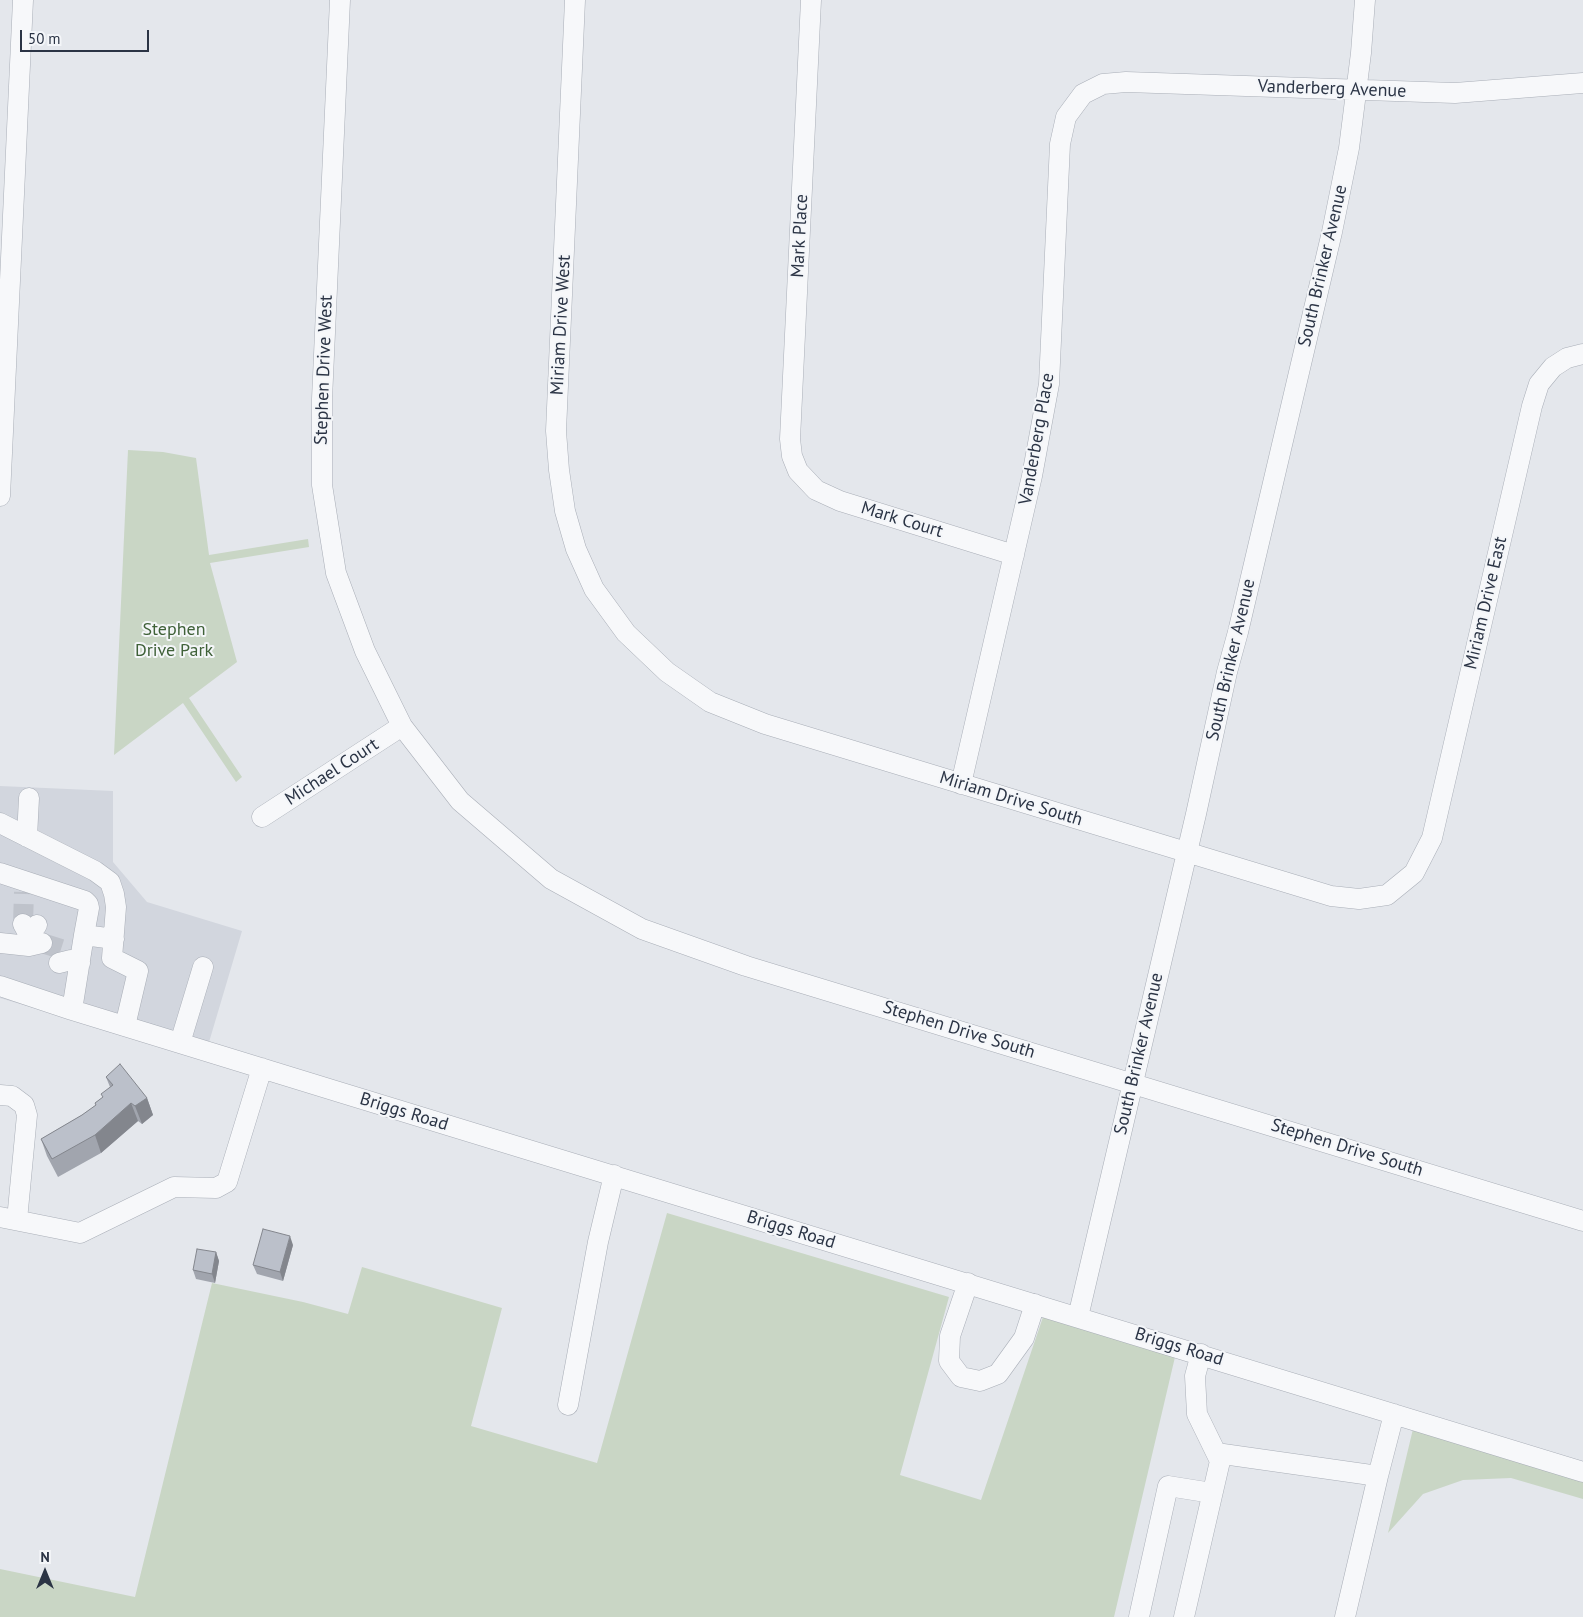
<!DOCTYPE html>
<style>
body{margin:0}
#map{position:relative;width:1583px;height:1617px;overflow:hidden;background:#e4e7ec;font-family:"PT Sans",sans-serif}
canvas{display:block}
.north{position:absolute;left:20px;top:1547px;width:50px;height:50px;-webkit-text-stroke:4px #f4f6f9;paint-order:stroke;rotate:0deg;font-size:14px;font-weight:700;line-height:20px;text-align:center;color:#2b3445}
.north::after{content:'';display:block;margin:auto;width:18px;height:22px;background:#2b3445;clip-path:polygon(50% 0,100% 100%,50% 72%,0 100%)}
.scale{position:absolute;left:20px;top:30px;width:129px;height:22px;box-sizing:border-box;border:2px solid #2b3445;border-top:0;padding-left:6px;font-size:15px;line-height:18px;white-space:nowrap;color:#2b3445;-webkit-text-stroke:4px #f4f6f9;paint-order:stroke}
</style>
<div id="map">
<canvas width="1583" height="1617"></canvas>
<div class="north">N</div>
<div class="scale">50 m</div>
</div>
<script>
const ctx = document.querySelector('canvas').getContext('2d');
ctx.lineJoin = 'round';
function fillPath(path, color) { ctx.fillStyle = color; ctx.fill(path, 'evenodd'); }
const poly = rows => new Path2D(rows.map(r => 'M' + r).join(''));
function trace(path, color, width, dash) { ctx.strokeStyle = color; ctx.lineWidth = width; ctx.lineCap = dash ? 'butt' : 'round'; ctx.setLineDash(dash || []); ctx.stroke(path); }
function drawText(font, color, halo, rows, align = 'center') {
  ctx.font = font + ' "PT Sans",sans-serif'; ctx.lineWidth = 4; ctx.setLineDash([]); ctx.textBaseline = 'middle'; ctx.strokeStyle = halo; ctx.fillStyle = color; for (const [text, x, y, turn = 0] of rows) {
    ctx.save(); ctx.translate(x, y); ctx.rotate((+turn || 0) * Math.PI / 180); ctx.textAlign = isNaN(turn) ? turn : align; if (halo) ctx.strokeText(text, 0, 0); ctx.fillText(text, 0, 0); ctx.restore();
  }
}
fillPath(poly([
 [0,786,113,791,113,862,147,902,242,931,204,1059,0,998]
]), '#d2d6de');
fillPath(poly([
 [128,450,163,452,196,458,209,555,308,539,309,547,210,563,237,662,189,698,242,777,236,782,183,703,114,755],
 [667,1213,949,1297,900,1475,981,1500,1043,1317,1175,1357,1114,1617,0,1617,0,1569,135,1597,212,1283,303,1302,348,1314,362,1267,502,1308,471,1426,597,1463],
 [1413,1429,1583,1480,1583,1499,1511,1478,1463,1480,1423,1494,1388,1533]
]), '#c9d6c5');
trace(poly([
 [23,924,24,892],
 [42,943,64,950]
]), '#bfc3cb', 20, [20, 10]);
const minor = poly([
 [340,0,322,399,322,485,336,573,365,651,402,726,460,801,551,879,642,929,746,966,1583,1221],
 [575,0,556,431,559,470,565,511,576,549,594,589,626,633,667,672,710,702,765,724,1331,896,1359,899,1387,895,1414,873,1432,838,1532,406,1539,384,1553,367,1567,358,1583,354],
 [811,0,790,439,792,456,798,471,816,490,840,501,1014,555],
 [0,496,23,0],
 [961,784,1032,476,1049,384,1060,144,1066,117,1083,94,1103,84,1126,82,1455,93,1583,83],
 [262,817,402,726],
 [0,823,95,871,110,882,114,894,116,907,112,958,138,971,125,1026],
 [27,837,29,798],
 [0,873,85,901,88,904,89,908,84,935],
 [23,924,29,935,37,925],
 [0,943,29,946,42,943],
 [59,963,71,960,80,963],
 [0,986,72,1010,339,1092,1583,1472],
 [72,1010,84,935,114,939],
 [180,1043,203,967],
 [0,1095,12,1096,24,1105,27,1115,17,1220],
 [0,1217,80,1233,174,1187,216,1188,227,1182,262,1068],
 [968,1283,950,1336,949,1361,961,1377,980,1381,998,1374,1024,1338,1035,1304],
 [1078,1317,1196,814,1227,672,1238,632,1332,232,1349,148,1361,53,1365,0],
 [568,1405,598,1242,614,1175],
 [1216,1453,1378,1476,1394,1414],
 [1139,1617,1168,1486,1212,1493],
 [1184,1617,1220,1461,1197,1414,1195,1376,1201,1354],
 [1345,1617,1378,1476]
]);
trace(minor, '#a9aeb7', 21);
trace(minor, '#f7f8fa', 20);
fillPath(poly([
 [106,1077,147,1098,153,1115,142,1124,138,1121,101,1153,58,1177,47,1156,41,1139,82,1115,96,1105,95,1103,103,1097,110,1087],
 [293,1245,283,1281,257,1274,253,1265],
 [216,1252,219,1261,215,1283,196,1279,193,1270]
]), '#a1a5ae');
fillPath(poly([
 [147,1098,153,1115,142,1124,135,1106],
 [131,1103,138,1121,101,1153,95,1135],
 [290,1236,293,1245,283,1281,280,1272],
 [216,1252,219,1261,215,1283,212,1274]
]), '#83868d');
const building = poly([
 [120,1064,147,1098,135,1106,131,1103,95,1135,52,1159,41,1139,82,1115,96,1105,95,1103,103,1097,101,1094,113,1085,106,1077,120,1064],
 [263,1229,290,1236,280,1272,253,1265,263,1229],
 [197,1249,216,1252,212,1274,193,1270,197,1249]
]);
fillPath(building, '#bbc0ca');
trace(building, '#83868d', 1);
drawText('18px', '#2b3445', '#f4f6f9', [
 ["Vanderberg Avenue",1332,89,2],
 ["Mark Place",800,236,-87],
 ["South Brinker Avenue",1323,266,-77],
 ["Miriam Drive West",561,325,-87],
 ["Stephen Drive West",324,370,-88],
 ["Vanderberg Place",1037,439,-80],
 ["Mark Court",902,520,17],
 ["Miriam Drive East",1486,603,-77],
 ["South Brinker Avenue",1231,660,-77],
 ["Michael Court",332,772,-33],
 ["Miriam Drive South",1011,799,17],
 ["Stephen Drive South",959,1030,17],
 ["South Brinker Avenue",1139,1054,-77],
 ["Briggs Road",404,1112,17],
 ["Stephen Drive South",1347,1148,17],
 ["Briggs Road",791,1230,17],
 ["Briggs Road",1179,1347,17]
]);
drawText('18px', '#3f6138', '#f4f6f9', [
 ["Stephen",174,630],
 ["Drive Park",174,651]
]);
</script>
